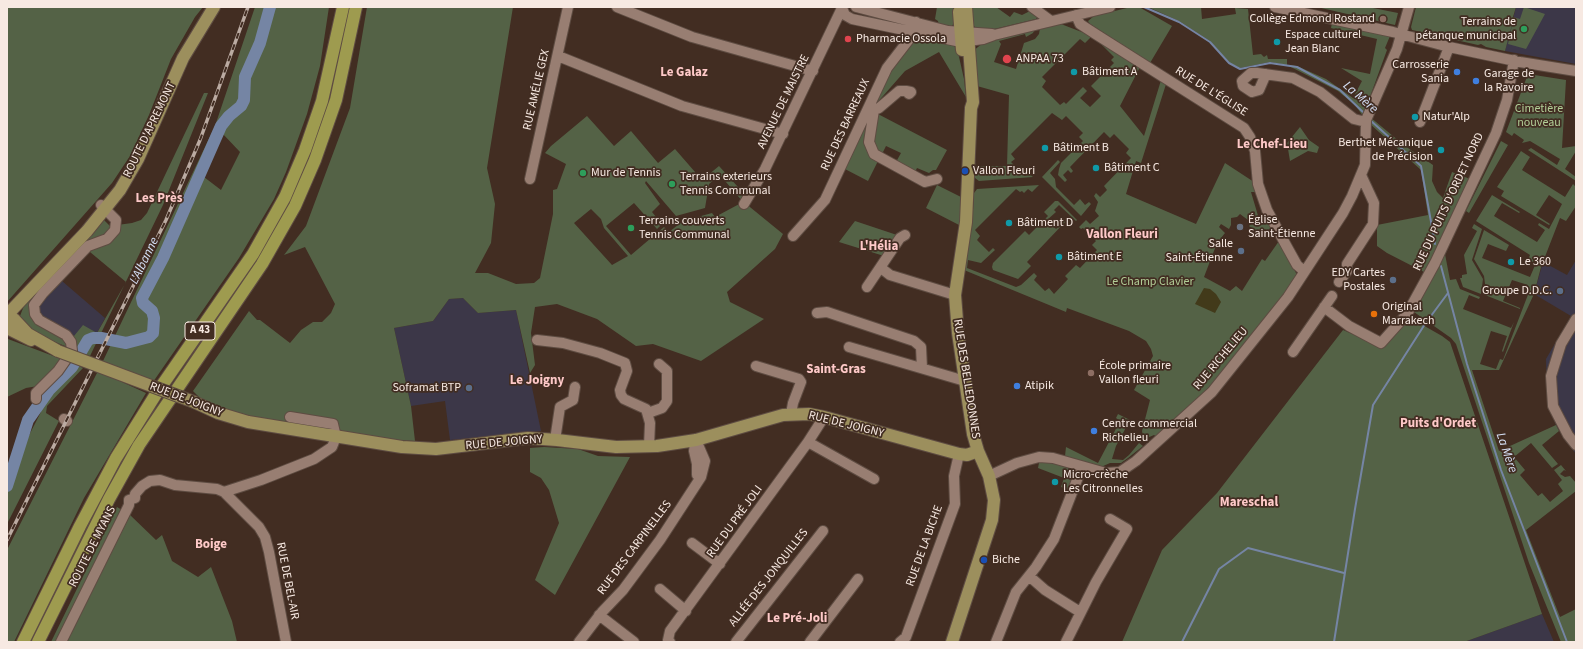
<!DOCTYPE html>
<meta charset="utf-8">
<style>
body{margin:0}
#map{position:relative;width:1583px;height:649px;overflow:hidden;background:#422d22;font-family:"Source Sans 3",sans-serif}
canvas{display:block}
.frame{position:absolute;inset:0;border:8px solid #f7e9e2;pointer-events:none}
</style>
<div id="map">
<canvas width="1583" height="649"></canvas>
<div class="frame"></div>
</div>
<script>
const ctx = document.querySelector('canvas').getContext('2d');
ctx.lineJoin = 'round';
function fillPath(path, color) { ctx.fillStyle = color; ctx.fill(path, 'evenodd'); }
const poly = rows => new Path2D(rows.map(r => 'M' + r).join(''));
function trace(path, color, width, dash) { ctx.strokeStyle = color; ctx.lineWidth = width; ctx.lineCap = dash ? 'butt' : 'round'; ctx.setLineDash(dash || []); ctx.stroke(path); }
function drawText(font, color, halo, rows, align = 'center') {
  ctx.font = font + ' "Source Sans 3",sans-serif'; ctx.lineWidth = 3.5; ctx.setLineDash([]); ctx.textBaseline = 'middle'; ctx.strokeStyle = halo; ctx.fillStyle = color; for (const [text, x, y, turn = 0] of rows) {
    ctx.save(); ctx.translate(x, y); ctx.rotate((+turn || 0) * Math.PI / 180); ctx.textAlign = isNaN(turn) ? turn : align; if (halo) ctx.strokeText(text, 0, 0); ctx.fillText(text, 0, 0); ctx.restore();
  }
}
fillPath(poly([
 [1516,7,1576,7,1576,64,1505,51],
 [1576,260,1576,454,1563,437,1556,425,1550,408,1547,390,1546,359,1571,316,1534,294,1543,262,1567,275],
 [62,281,105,318,97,333,74,336,40,317,37,307,49,292,51,293],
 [463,298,478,313,516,310,541,431,450,440,445,401,411,406,394,328,433,321,449,299],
 [1542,614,1554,642,1464,642,1489,633]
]), '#3c3748');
fillPath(poly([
 [7,7,203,7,195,17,171,59,149,115,130,156,112,183,7,302],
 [255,7,329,7,320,66,307,114,286,172,274,199,239,258,153,382,103,361,215,126],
 [222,133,240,152,221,190,204,177],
 [367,7,513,7,487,168,495,204,491,243,475,273,488,273,516,284,534,283,540,278,553,214,553,190,557,189,566,164,545,153,551,146,587,116,614,146,631,131,658,163,675,149,702,180,719,166,748,198,745,203,783,234,775,249,727,292,730,302,764,319,701,361,653,344,636,346,597,319,557,304,535,307,531,333,535,365,530,373,516,310,478,313,463,298,449,299,433,321,394,328,411,406,415,441,392,440,250,416,205,403,193,391,249,311,257,320,260,320,290,343,301,330,313,322,322,322,331,313,335,304,305,247,284,255,306,226,350,108],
 [720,175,743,202,715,217,712,213,683,221,669,232,664,227,631,255,606,226,634,203,657,229,662,224,652,212,660,204,645,183,646,181,676,216,705,208,709,184],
 [591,209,601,219,604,228,628,256,612,265,574,223],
 [937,7,954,7,955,22,951,27,939,26,938,21,935,19],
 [970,7,996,7,1010,17,1014,12,1022,15,1032,10,1039,15,1036,19,986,31,980,30,972,25],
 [1131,7,1139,7,1172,26,1150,63,1090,24,1088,21,1094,16],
 [1148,7,1201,7,1202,19,1236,14,1235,8,1248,9,1253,55,1261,54,1264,57,1267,55,1268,59,1287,59,1287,65,1297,66,1326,79,1353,98,1362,81,1341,68,1370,74,1377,39,1331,28,1332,23,1390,36,1385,48,1387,50,1363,116,1355,105,1338,91,1287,65,1270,62,1240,68,1230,63,1210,41,1179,21],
 [1317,7,1368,7,1398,13,1395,25],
 [1416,7,1516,7,1513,17,1520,19,1524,7,1545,14,1526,49,1508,44,1513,21,1505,51,1486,47,1481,44,1478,45,1438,36,1434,33,1431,34,1412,30,1411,27],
 [1061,24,1092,36,1085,43,1080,39,1042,77,1046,81,1042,87,1060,105,1064,102,1066,104,1083,87,1087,91,1080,98,1090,107,1101,96,1091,86,1114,63,1111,60,1114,57,1097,40,1141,65,1120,106,1144,136,1162,77,1167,81,1141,163,1136,161,1126,194,1196,224,1225,163,1254,182,1257,192,1251,192,1259,219,1268,220,1271,227,1264,237,1249,226,1252,223,1240,214,1237,217,1231,218,1231,225,1229,229,1221,224,1219,227,1225,233,1217,243,1204,277,1230,291,1236,286,1242,291,1262,259,1265,261,1279,241,1296,273,1296,277,1285,294,1214,386,1158,438,1154,435,1147,438,1143,436,1142,431,1150,400,1134,390,1153,356,1151,349,1146,341,1129,331,1067,308,1066,312,964,270,972,226,974,193,977,189,1039,185,1032,192,1028,189,1024,193,1022,191,1020,192,1016,189,975,230,980,236,977,240,989,252,993,248,995,250,981,263,968,260,967,268,1016,287,1021,285,1034,273,1037,276,1034,280,1045,291,1049,288,1054,294,1068,279,1065,276,1076,265,1080,268,1097,250,1092,245,1096,241,1083,228,1081,229,1079,227,1086,220,1090,224,1099,216,1095,211,1098,202,1094,196,1096,193,1100,197,1107,190,1104,186,1131,158,1126,153,1129,149,1114,134,1110,138,1104,132,1070,167,1073,171,1071,173,1068,170,1063,175,1067,180,1065,182,1058,175,1059,169,1061,163,1083,141,1079,137,1083,133,1066,116,1062,120,1052,113,1011,154,1015,159,1011,162,1025,176,1028,173,1033,177,979,181,975,178,975,166,1007,166,1009,95,977,86,973,51,983,43,1035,29,1033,33,1026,37,1025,34,999,41,1001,44,994,62,1016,69,1024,43,1035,39,1039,34,1040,28],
 [922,38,951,44,957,48,964,79,966,97,939,52,905,71,876,104,891,71,911,45,916,39],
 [1528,74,1566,80,1562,148,1576,146,1576,151,1565,169,1576,177,1576,181,1528,150,1531,148,1557,165,1560,159,1530,141,1522,143,1524,140,1514,133,1512,136,1506,132],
 [204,93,208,93,163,205,90,356,30,332,22,323,20,316,25,303,103,219,110,226,132,223,141,220,147,213],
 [90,252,126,282,97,333,83,325,74,336,56,333,30,313,30,304,49,292,51,293],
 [869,112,866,137,878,161,868,181,843,168],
 [876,113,947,150,936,170,933,170,929,173,917,168,915,172,896,162,901,153,886,146,881,156,873,145],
 [1370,117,1405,146,1433,165,1432,181,1437,192,1443,198,1452,172,1470,179,1436,248,1439,265,1445,254,1450,280,1456,279,1460,289,1480,297,1479,299,1469,295,1463,309,1511,328,1514,322,1503,352,1502,351,1507,336,1491,331,1480,364,1496,369,1500,359,1503,360,1529,292,1526,291,1528,285,1512,280,1503,301,1520,308,1520,309,1485,295,1484,288,1489,291,1491,287,1485,284,1484,276,1474,259,1484,230,1509,245,1506,251,1488,244,1482,258,1530,277,1536,263,1528,260,1530,255,1476,221,1492,195,1520,212,1519,213,1502,203,1494,216,1537,242,1545,230,1538,225,1539,223,1549,229,1562,204,1549,195,1536,215,1550,224,1549,225,1501,196,1504,191,1497,187,1521,151,1530,157,1522,170,1565,197,1573,184,1576,187,1576,206,1566,221,1560,218,1541,267,1534,294,1499,370,1472,370,1499,451,1556,425,1559,431,1542,445,1558,464,1552,468,1531,443,1514,457,1525,470,1520,475,1538,496,1542,493,1550,502,1563,491,1558,484,1562,480,1554,470,1561,465,1566,471,1564,470,1560,474,1565,477,1570,476,1576,483,1576,491,1526,530,1560,617,1576,609,1576,642,1561,642,1529,563,1456,344,1451,338,1414,312,1428,287,1420,280,1424,272,1387,253,1377,246,1377,225,1428,215,1421,170,1369,123],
 [1300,127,1309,140,1319,147,1317,153,1308,151,1290,161,1287,143],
 [1501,141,1508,145,1469,213,1466,211],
 [1058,160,1060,162,1050,173,1055,179,1056,187,1074,205,1080,199,1085,205,1089,202,1091,204,1081,216,1042,177],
 [937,185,961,197,961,226,926,208],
 [1055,201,1058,201,1077,220,1076,221,1059,205,1054,210,1056,212,1047,220,1056,229,1067,218,1073,224,1072,225,1067,220,1027,262,1031,266,1018,279,993,270,992,267,993,263,1025,231,1029,235,1048,216,1044,212],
 [855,221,897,235,884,256,839,242],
 [1474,224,1482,229,1472,260,1483,279,1481,294,1463,287,1460,278,1462,278,1462,275,1467,274,1464,255,1477,231,1472,228],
 [1409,320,1414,320,1442,336,1450,342,1542,614,1464,642,1122,642,1162,550,1217,493,1343,330,1383,347],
 [7,339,8,339,64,360,38,386,26,388,7,397],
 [69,361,83,368,47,406,46,413,59,421,7,524,7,478,41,412,31,407,43,388],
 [98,371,146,393,84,498,14,642,7,642,7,550],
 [1118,414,1130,420,1116,446,1112,459,1123,460,1129,455,1139,443,1143,446,1128,458,1121,463,1110,463,1101,467,1065,456,1066,447,1098,463,1120,421,1116,418],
 [544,447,578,449,598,456,630,457,555,595,535,580,559,523,549,490,541,478,530,472,530,448],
 [1039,463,1054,463,1070,469,1074,474,1070,490,1061,487,1064,478,1038,468],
 [117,507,122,510,56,642,51,642],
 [129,514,156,540,162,535,172,561,198,577,211,567,232,621,237,642,64,642]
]), '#546246');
fillPath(poly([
 [1204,288,1210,289,1216,294,1221,302,1215,313,1195,304]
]), '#423a1a');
trace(poly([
 [1144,7,1179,22,1210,42,1229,63,1240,69,1270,63,1297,67,1340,90,1364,113],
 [1370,120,1421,166,1435,244],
 [1441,266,1467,364,1501,470,1567,642],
 [1182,642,1219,569,1248,548,1344,573],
 [1334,642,1355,509,1373,405,1425,324,1448,293]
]), '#7585a4', 2);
trace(poly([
 [7,486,28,420,49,390,72,367,88,340,93,338,101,338,126,343,149,337,153,333,154,318,152,311,143,303,142,298,163,258,221,126,229,116,241,106,244,100,245,77,260,43,270,7]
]), '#7585a4', 12);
const minor = poly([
 [617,7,692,37,813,71],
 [856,7,948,31,992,34],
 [1032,7,1051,21],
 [1275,7,1393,32,1449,47,1520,62,1576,71],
 [842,8,845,15,852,19,961,42,983,39,994,35,1110,7],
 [1076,15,1080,24,1097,35,1244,128,1250,137,1255,151,1258,184,1267,210,1287,247,1297,265,1304,271],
 [558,56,682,106,783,134],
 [1266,74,1259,90,1252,92,1243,86,1242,81,1251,73,1257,73,1293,78,1320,92,1354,119,1366,122],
 [870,107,874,110,869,142,874,154,925,182,937,179],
 [874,110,879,108,899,91,906,91,911,92,909,94,906,91],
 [1420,122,1449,47],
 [530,179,568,7],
 [744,204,765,169,842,8],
 [793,236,825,200,887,68,914,33,916,22],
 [881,268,890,275,955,295],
 [1339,282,1347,271,1347,264,1373,224,1374,203,1361,175],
 [867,287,900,238,905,235],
 [1324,307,1349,326,1381,343,1407,314,1435,263,1496,133,1507,100,1514,60],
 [817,313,827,312,914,341,921,347,922,368],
 [1576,319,1561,344,1551,376,1553,406,1568,435,1576,445],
 [537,340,563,343,600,353,625,363,627,371,620,390,621,395,624,399,646,409,650,423,649,446],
 [849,347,965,381],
 [1293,352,1332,296],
 [756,366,799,379,801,382,793,403,791,414],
 [36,399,36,393,58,371,72,351,71,342,66,335,39,320,35,314,34,305,43,293,88,246,107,239,115,230,116,220,101,205],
 [648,413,662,408,667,401,667,371,659,364],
 [64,419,67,421],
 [555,440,560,407,573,400,575,387],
 [808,442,874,479],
 [695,443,694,451,697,464,697,475],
 [989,476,1017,463,1039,457,1053,458,1106,473,1120,472,1136,461,1212,392,1288,297,1343,213,1352,196,1365,165,1366,120,1397,49,1409,7],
 [224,492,261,480,314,459,332,447,336,437,333,424,290,417],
 [692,543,720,564],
 [1029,576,1045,590,1080,612],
 [660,589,686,611],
 [599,615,634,642],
 [61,642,129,505,129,500,135,498,135,494,142,486,150,481,160,480,175,485,217,489,224,492,259,527,265,537,269,552,286,642],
 [579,642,602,612,623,590,660,540,701,477,705,461,696,440],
 [670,642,668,640,670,631,808,442,824,417],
 [736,642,823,531],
 [810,642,858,579],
 [900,642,906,637,955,504,954,476,959,454],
 [996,642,1016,592,1036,567,1054,539,1082,467],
 [1066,642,1096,582,1127,529,1110,519]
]);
const major = poly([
 [959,12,962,50],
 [7,315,87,231,120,190,138,159,183,58,214,7],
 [7,319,14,319,28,334,58,351],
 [7,328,31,340],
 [194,402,218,413,248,422,402,447,436,449,528,438,557,440,616,447,657,446,696,440,783,415,809,414,824,417,959,454,967,455,978,451],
 [952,642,992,520,994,500,989,476,978,451,973,434,958,333,955,295,966,222,971,108,973,102,966,7]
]);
const highway = poly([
 [23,642,80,526,116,458,156,394,253,254,285,197,305,150,322,101,343,7],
 [38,642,109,499,139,445,262,264,295,206,315,160,336,100,356,7]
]);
trace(minor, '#5e4c42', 12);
trace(major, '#5e4c42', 14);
trace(highway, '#5e4c42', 14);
trace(minor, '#987e72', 10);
trace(major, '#9c8f5d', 12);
trace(highway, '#9e9b4f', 12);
const rail = poly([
 [7,540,166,220,200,140,248,7]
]);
trace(rail, '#bbaba2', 3.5);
trace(rail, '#422d22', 2, [6]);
const majorBridge = poly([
 [58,351,194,402]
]);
trace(majorBridge, '#5e4c42', 14, []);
trace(majorBridge, '#9c8f5d', 12);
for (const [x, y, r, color] of [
 [1383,19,4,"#8d6e63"],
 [1524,29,4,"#2e9e5b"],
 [848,39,4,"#e0444e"],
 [1277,42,4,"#0f9aa8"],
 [1007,59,5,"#e0444e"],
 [1074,72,4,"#0f9aa8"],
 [1457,72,4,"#3f7fe0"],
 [1476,81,4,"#3f7fe0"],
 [1415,117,4,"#0f9aa8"],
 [1045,148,4,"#0f9aa8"],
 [1441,150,4,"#0f9aa8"],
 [1096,168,4,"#0f9aa8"],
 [965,171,4,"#1a4fb4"],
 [583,173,4,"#2e9e5b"],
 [672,184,4,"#2e9e5b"],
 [1009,223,4,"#0f9aa8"],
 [1240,227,4,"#6b7280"],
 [631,228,4,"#2e9e5b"],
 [1241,251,4,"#5c6f8a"],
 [1059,257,4,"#0f9aa8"],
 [1511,262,4,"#0f9aa8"],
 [1393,280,4,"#5c6f8a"],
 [1560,291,4,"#5c6f8a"],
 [1374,314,4,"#e8710a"],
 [1091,373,4,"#8d6e63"],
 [1017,386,4,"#3f7fe0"],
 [469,388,4,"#5c6f8a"],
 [1094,431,4,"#3f7fe0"],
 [1055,482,4,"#0f9aa8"],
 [984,560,4,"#1a4fb4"]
]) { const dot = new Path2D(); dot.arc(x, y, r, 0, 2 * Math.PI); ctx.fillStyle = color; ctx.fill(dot); trace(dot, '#422d22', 1.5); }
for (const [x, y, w] of [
 [200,331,30]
]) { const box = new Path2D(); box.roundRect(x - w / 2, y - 9, w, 18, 3); ctx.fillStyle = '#422d22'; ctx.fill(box); trace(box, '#f7e9e2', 1); }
drawText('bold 11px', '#f7e9e2', null, [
 ["A 43",200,331]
]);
drawText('12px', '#f7e9e2', '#422d22', [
 ["Collège Edmond Rostand",1375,19,"right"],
 ["Terrains de",1516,22,"right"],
 ["pétanque municipal",1516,36,"right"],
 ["Espace culturel",1285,35],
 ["Jean Blanc",1285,49],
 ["Pharmacie Ossola",856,39],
 ["ANPAA 73",1016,59],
 ["Carrosserie",1449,65,"right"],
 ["Sania",1449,79,"right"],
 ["Bâtiment A",1082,72],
 ["Garage de",1484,74],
 ["la Ravoire",1484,88],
 ["Natur'Alp",1423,117],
 ["Berthet Mécanique",1433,143,"right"],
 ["de Précision",1433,157,"right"],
 ["Bâtiment B",1053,148],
 ["Bâtiment C",1104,168],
 ["Vallon Fleuri",973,171],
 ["Mur de Tennis",591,173],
 ["Terrains exterieurs",680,177],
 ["Tennis Communal",680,191],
 ["Église",1248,220],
 ["Saint-Étienne",1248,234],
 ["Terrains couverts",639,221],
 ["Tennis Communal",639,235],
 ["Bâtiment D",1017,223],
 ["Salle",1233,244,"right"],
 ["Saint-Étienne",1233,258,"right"],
 ["Bâtiment E",1067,257],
 ["Le 360",1519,262],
 ["EDY Cartes",1385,273,"right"],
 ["Postales",1385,287,"right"],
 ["Groupe D.D.C.",1552,291,"right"],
 ["Original",1382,307],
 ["Marrakech",1382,321],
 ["École primaire",1099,366],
 ["Vallon fleuri",1099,380],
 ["Atipik",1025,386],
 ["Soframat BTP",461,388,"right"],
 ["Centre commercial",1102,424],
 ["Richelieu",1102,438],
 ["Micro-crèche",1063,475],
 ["Les Citronnelles",1063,489],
 ["Biche",992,560]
], 'left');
drawText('12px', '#f7e9e2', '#422d22', [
 ["RUE AMÉLIE GEX",537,90,-77],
 ["RUE DE L'ÉGLISE",1211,92,32],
 ["AVENUE DE MAISTRE",784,102,-64],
 ["RUE DES BARREAUX",846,125,-65],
 ["ROUTE D'APREMONT",150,130,-64],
 ["RUE DU PUITS D'ORDET NORD",1449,202,-65],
 ["RUE RICHELIEU",1221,359,-50],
 ["RUE DES BELLEDONNES",966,379,81],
 ["RUE DE JOIGNY",186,400,21],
 ["RUE DE JOIGNY",846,425,14],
 ["RUE DE JOIGNY",504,443,-5],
 ["RUE DU PRÉ JOLI",735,522,-54],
 ["RUE DE LA BICHE",925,546,-70],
 ["ROUTE DE MYANS",93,547,-63],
 ["RUE DES CARPINELLES",635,548,-53],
 ["ALLÉE DES JONQUILLES",769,578,-52],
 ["RUE DE BEL-AIR",287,581,79]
]);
drawText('12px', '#b2ce97', '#422d22', [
 ["Cimetière",1539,109],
 ["nouveau",1539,123],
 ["Le Champ Clavier",1150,282]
]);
drawText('bold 13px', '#fec9c8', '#422d22', [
 ["Le Galaz",684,73],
 ["Le Chef-Lieu",1272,145],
 ["Les Près",159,199],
 ["Vallon Fleuri",1122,235],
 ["L'Hélia",879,247],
 ["Saint-Gras",836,370],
 ["Le Joigny",537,381],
 ["Puits d'Ordet",1438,424],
 ["Mareschal",1249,503],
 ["Boige",211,545],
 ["Le Pré-Joli",797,619]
]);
drawText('italic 13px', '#d5e0f6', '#422d22', [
 ["La Mère",1360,98,41],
 ["L'Albanne",145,261,-64],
 ["La Mère",1506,453,71]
]);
</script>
